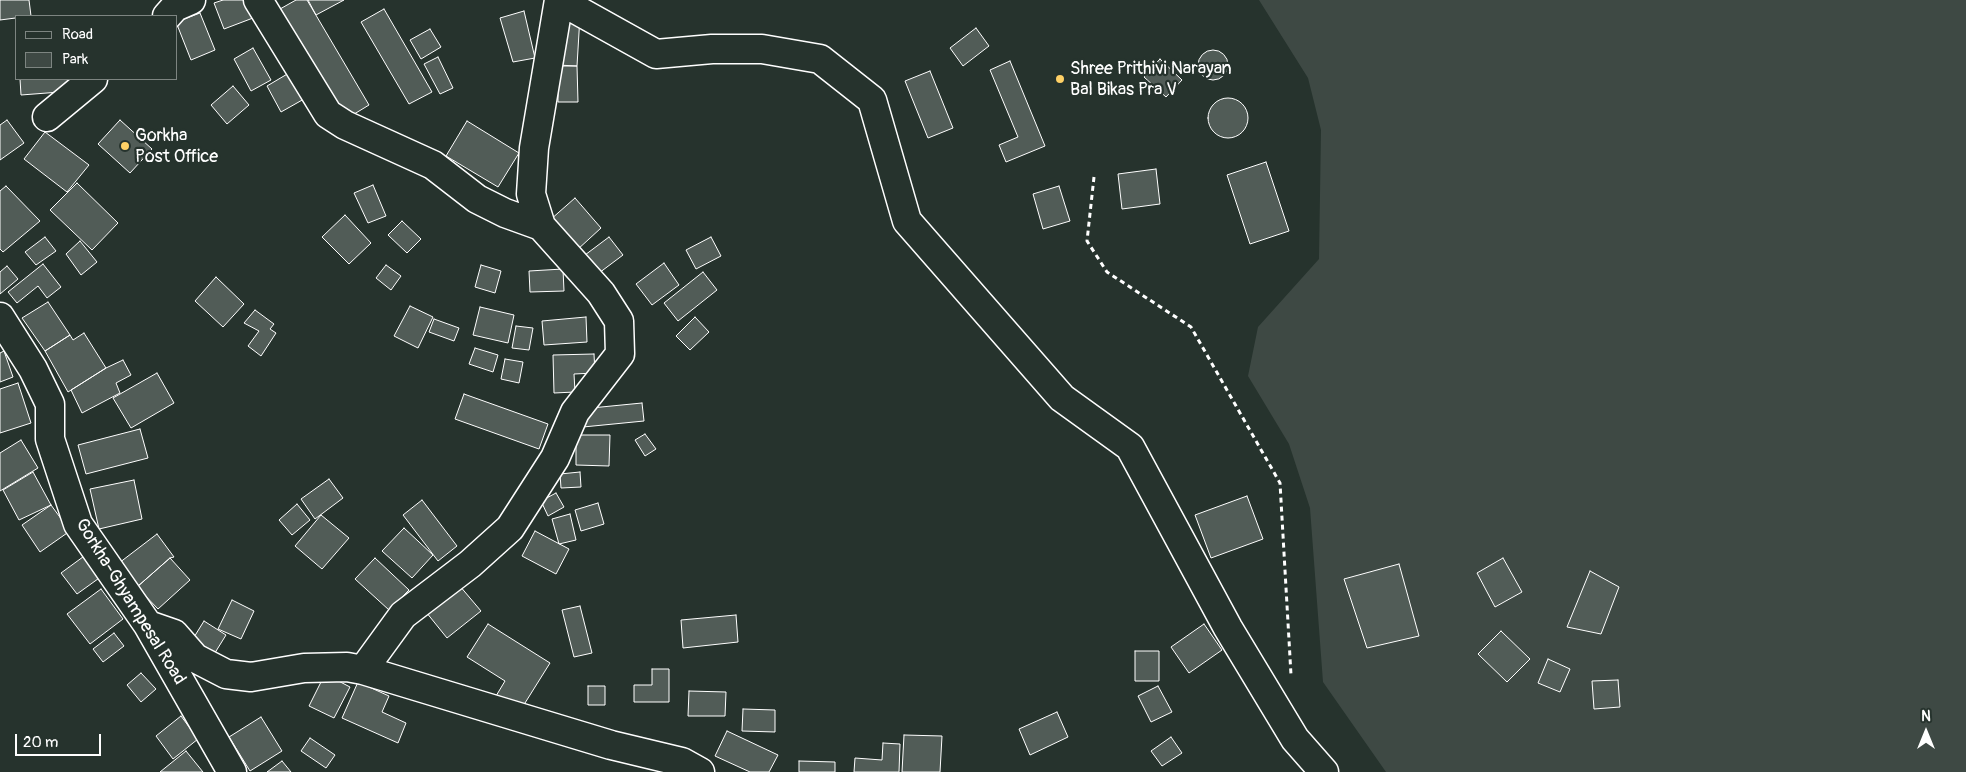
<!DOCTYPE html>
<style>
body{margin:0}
#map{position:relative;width:1966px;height:772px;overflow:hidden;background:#26332d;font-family:Pangolin,sans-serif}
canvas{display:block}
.legend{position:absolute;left:15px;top:15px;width:162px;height:65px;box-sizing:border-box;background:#26332d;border:1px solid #7d8581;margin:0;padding:6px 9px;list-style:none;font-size:15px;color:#fff}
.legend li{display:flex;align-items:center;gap:10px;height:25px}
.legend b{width:25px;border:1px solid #7d8581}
.north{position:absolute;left:1901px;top:707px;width:50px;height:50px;-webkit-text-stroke:4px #26332d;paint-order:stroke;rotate:0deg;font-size:14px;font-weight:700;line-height:20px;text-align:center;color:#fff}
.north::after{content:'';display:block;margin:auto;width:18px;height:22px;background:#fff;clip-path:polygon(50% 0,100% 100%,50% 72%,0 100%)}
.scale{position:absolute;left:15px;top:734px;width:86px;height:22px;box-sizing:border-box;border:2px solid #fff;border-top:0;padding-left:6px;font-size:15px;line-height:18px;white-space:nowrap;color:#fff;-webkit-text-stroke:4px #26332d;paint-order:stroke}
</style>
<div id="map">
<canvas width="1966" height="772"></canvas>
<ul class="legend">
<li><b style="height:6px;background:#26332d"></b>Road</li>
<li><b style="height:14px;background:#3e4944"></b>Park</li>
</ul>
<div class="north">N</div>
<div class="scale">20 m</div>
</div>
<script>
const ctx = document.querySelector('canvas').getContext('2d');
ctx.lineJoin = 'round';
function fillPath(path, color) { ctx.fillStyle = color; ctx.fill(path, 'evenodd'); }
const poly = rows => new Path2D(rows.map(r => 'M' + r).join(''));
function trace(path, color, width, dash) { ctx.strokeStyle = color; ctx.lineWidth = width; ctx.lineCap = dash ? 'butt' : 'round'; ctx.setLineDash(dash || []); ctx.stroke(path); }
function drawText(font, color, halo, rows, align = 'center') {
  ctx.font = font + ' Pangolin,sans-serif'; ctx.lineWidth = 4.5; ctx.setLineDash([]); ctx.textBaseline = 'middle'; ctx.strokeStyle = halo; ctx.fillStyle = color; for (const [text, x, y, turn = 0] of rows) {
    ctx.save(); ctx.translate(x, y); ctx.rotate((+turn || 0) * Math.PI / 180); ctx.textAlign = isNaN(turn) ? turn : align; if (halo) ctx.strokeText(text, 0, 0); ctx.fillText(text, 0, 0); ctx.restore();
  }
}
fillPath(poly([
 [1259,0,1966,0,1966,772,1386,772,1323,682,1310,508,1289,444,1248,376,1258,327,1319,259,1321,130,1308,78]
]), '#3e4944');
const building = poly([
 [0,0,29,0,31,16,0,20,0,0],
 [223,0,246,0,253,18,224,29,214,3,223,0],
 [296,0,307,0,369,105,346,119,280,9,296,0],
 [308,0,344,0,316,15,308,0],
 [384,9,432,92,409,104,361,22,384,9],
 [524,11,535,58,513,62,500,18,524,11],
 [200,13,215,50,191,60,176,22,200,13],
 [559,15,580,16,577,66,557,65,559,15],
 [976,28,989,46,963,66,950,48,976,28],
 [430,29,441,47,421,59,410,40,430,29],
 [253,48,271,80,251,91,234,59,253,48],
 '1198 65a15 15 0 1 1 30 0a15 15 0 1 1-30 0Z',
 [438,57,453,88,440,94,424,64,438,57],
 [1160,59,1182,80,1166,97,1144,77,1160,59],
 [1010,61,1045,146,1006,162,999,145,1018,137,990,70,1010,61],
 [558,66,577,66,578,102,558,102,558,66],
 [930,71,953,128,928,138,905,81,930,71],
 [289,73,304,99,281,112,267,86,289,73],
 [20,79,72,79,73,91,21,95,20,79],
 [233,86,249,105,227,124,211,105,233,86],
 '1208 118a20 20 0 1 1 40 0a20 20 0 1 1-40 0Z',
 [7,120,24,143,0,160,0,125,7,120],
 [120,120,152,149,130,173,98,144,120,120],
 [467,121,519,153,498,187,446,156,467,121],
 [45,132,89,165,67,192,24,159,45,132],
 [1266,162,1289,231,1250,244,1227,175,1266,162],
 [1156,169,1160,204,1122,209,1118,174,1156,169],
 [77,183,118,223,92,250,50,210,77,183],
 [373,185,386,216,368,223,354,193,373,185],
 [6,186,40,221,3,252,0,249,0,191,6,186],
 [1059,186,1070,221,1043,229,1033,194,1059,186],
 [575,198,601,228,577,250,550,220,575,198],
 [345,215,371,243,349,264,322,237,345,215],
 [402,221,421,239,407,253,388,235,402,221],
 [45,237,56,251,36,265,25,252,45,237],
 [609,237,623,255,599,273,585,255,609,237],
 [711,237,721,256,696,269,686,250,711,237],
 [80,241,97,262,81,275,66,254,80,241],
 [664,263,679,285,652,305,636,284,664,263],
 [43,264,61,287,47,298,38,286,17,303,8,292,43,264],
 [386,265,401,276,391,290,376,278,386,265],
 [481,265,501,271,495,293,475,287,481,265],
 [7,266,18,279,0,294,0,272,7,266],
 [563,269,564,291,530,292,529,271,563,269],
 [703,272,717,290,678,321,664,303,703,272],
 [216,277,244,304,223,327,195,301,216,277],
 [48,302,70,335,45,351,22,318,48,302],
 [410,306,433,317,418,348,394,336,410,306],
 [480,307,514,315,508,343,473,335,480,307],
 [255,310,274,324,270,329,276,333,261,356,248,346,259,331,244,323,255,310],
 [586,317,587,342,544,345,542,321,586,317],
 [695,317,709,332,690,350,676,336,695,317],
 [434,319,459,328,454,341,429,332,434,319],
 [516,326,533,328,529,350,512,348,516,326],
 [84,333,106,368,68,392,45,351,70,335,73,340,84,333],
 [475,348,498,355,493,372,469,364,475,348],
 [4,351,13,377,0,382,0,353,4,351],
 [594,354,595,373,574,374,575,392,554,393,553,355,594,354],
 [505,359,523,362,519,383,501,379,505,359],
 [123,360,131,375,116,383,120,393,82,413,71,390,106,368,123,360],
 [157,373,174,403,131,428,113,398,157,373],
 [18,383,31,423,0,433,0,389,18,383],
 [464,394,548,424,539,449,455,419,464,394],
 [642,403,644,421,583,427,581,409,642,403],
 [140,429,148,458,86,474,78,445,140,429],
 [645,434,656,449,645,456,635,440,645,434],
 [576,435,610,435,609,466,576,465,576,435],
 [21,440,38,468,0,491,0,453,21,440],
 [33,472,51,505,19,520,3,490,33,472],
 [580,472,581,487,561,488,560,474,580,472],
 [329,479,343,498,315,519,301,499,329,479],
 [134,480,142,519,99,529,90,489,134,480],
 [556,493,564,507,548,516,541,501,556,493],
 [1247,496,1263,539,1211,558,1195,515,1247,496],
 [422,500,457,546,438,561,403,515,422,500],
 [598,503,604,524,581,531,575,510,598,503],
 [297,504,310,520,292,535,279,520,297,504],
 [51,505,70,531,40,552,22,525,51,505],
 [570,514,576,540,559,544,552,519,570,514],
 [321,515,349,538,322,569,295,546,321,515],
 [404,528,433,555,412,578,382,551,404,528],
 [535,531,569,549,556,574,522,556,535,531],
 [157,534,174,557,170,558,137,587,119,563,157,534],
 [87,554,102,576,77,594,61,573,87,554],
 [170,558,190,580,158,609,137,587,170,558],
 [375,558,409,590,389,610,355,579,375,558],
 [1503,558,1522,592,1495,607,1477,573,1503,558],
 [1399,564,1419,636,1367,648,1344,579,1399,564],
 [1590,571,1619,587,1601,634,1567,627,1590,571],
 [459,585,481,611,447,638,426,612,459,585],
 [101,589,123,619,90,644,67,614,101,589],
 [232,600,254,611,241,639,218,629,232,600],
 [580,606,592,653,574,657,562,610,580,606],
 [736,615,738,642,683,648,681,620,736,615],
 [204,621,226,635,213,656,191,642,204,621],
 [488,624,550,663,520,711,496,696,505,681,467,657,488,624],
 [1204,624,1222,650,1189,673,1171,647,1204,624],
 [1501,631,1530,659,1507,682,1478,654,1501,631],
 [114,633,124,646,103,662,93,649,114,633],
 [1135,651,1159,651,1159,681,1135,681,1135,651],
 [1548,659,1570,669,1560,692,1538,683,1548,659],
 [652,669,669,669,669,702,634,702,634,685,652,685,652,669],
 [141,673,156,689,141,702,127,685,141,673],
 [325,674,350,687,334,718,309,706,325,674],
 [1618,680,1620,707,1594,709,1592,681,1618,680],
 [358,682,389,696,382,712,406,723,398,743,342,718,358,682],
 [588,686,605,686,605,705,588,705,588,686],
 [1158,686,1172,712,1151,722,1138,696,1158,686],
 [689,691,726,692,725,716,688,716,689,691],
 [743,709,775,710,775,732,742,731,743,709],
 [1057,712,1068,737,1030,755,1019,729,1057,712],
 [181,716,198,739,173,759,156,736,181,716],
 [261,717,282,751,250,771,229,737,261,717],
 [727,731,778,755,769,772,750,772,715,756,727,731],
 [904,735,942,736,940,772,902,772,904,735],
 [1171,737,1182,753,1162,766,1151,751,1171,737],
 [310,738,335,755,326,768,301,751,310,738],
 [883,743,900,744,899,772,854,772,855,758,882,760,883,743],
 [186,751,203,772,160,772,186,751],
 [282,761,291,772,267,772,282,761],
 [799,761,835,762,835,772,799,772,799,761]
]);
fillPath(building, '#515c57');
trace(building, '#fff', 1);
const minor = poly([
 [258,0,328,114,345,125,433,165,477,199,505,213,541,226,601,293,619,321,620,354,575,412,555,458,510,528,470,564,403,615,363,670],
 [559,0,656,54,712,49,762,49,820,59,872,100,907,221,1062,398,1130,447,1228,628,1295,739,1324,772],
 [167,16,175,7,191,0],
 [47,117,93,79],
 [541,226,531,194,534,148,559,0],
 [0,317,33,369,50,404,50,439,78,524,148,625,232,772],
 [148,625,174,634,195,658,226,674,251,677,304,668,347,667,363,670,611,745,682,762,700,772]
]);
trace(minor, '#fff', 31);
trace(poly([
 [1094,177,1087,241,1107,272,1191,327,1280,483,1291,675]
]), '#fff', 3, [5, 4]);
trace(minor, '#26332d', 28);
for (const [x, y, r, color] of [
 [1060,79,5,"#ffd166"],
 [125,146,5,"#ffd166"]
]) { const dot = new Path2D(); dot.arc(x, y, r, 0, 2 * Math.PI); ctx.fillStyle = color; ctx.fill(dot); trace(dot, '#26332d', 2); }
drawText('18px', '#fff', '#26332d', [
 ["Shree Prithivi Narayan",1070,69],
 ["Bal Bikas Pra V",1070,90],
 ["Gorkha",135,136],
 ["Post Office",135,157]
], 'left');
drawText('18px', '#fff', '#26332d', [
 ["Gorkha-Ghyampesal Road",130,602,58]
]);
</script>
